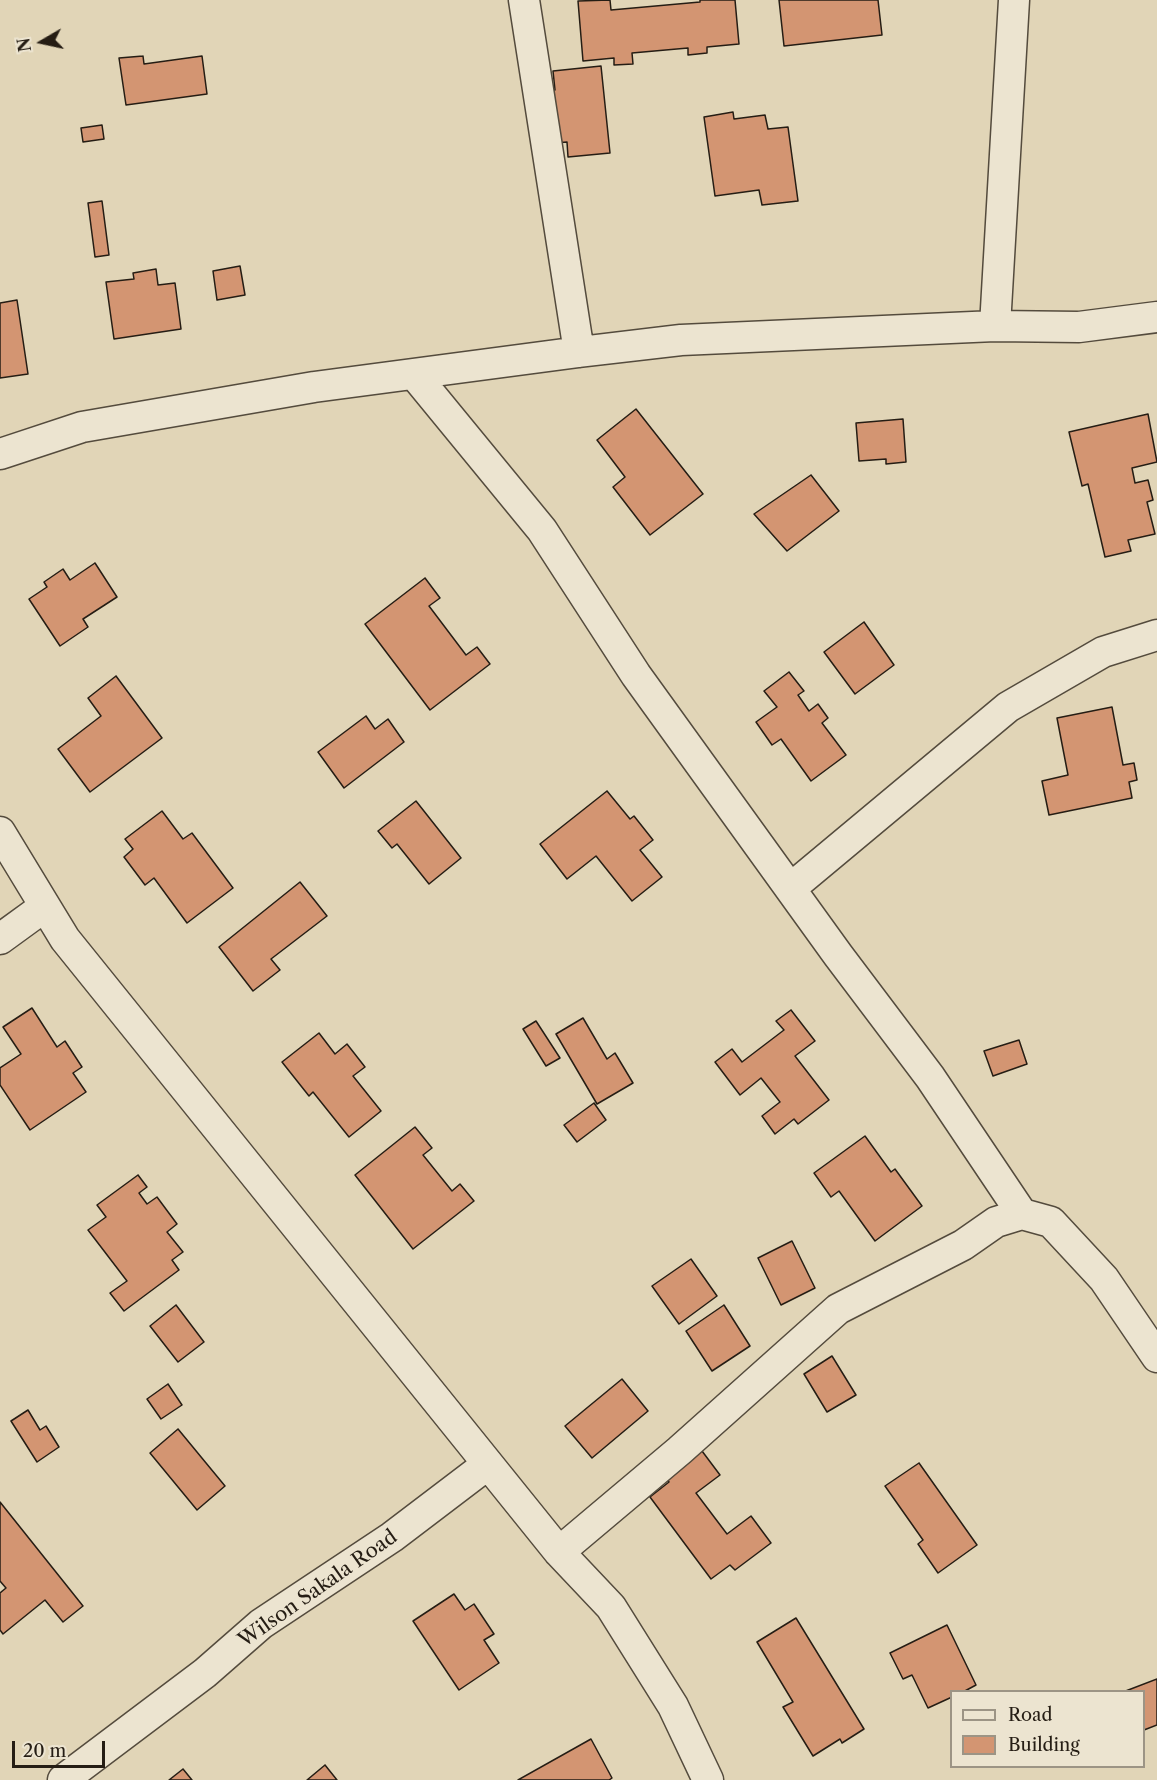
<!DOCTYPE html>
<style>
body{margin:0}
#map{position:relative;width:1157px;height:1780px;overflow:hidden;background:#e1d5b7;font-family:"Libre Caslon Text",serif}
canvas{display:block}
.legend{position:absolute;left:950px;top:1690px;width:195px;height:78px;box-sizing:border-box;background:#ece4d0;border:2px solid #9c9485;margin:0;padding:8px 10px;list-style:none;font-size:18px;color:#251d14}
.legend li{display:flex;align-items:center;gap:12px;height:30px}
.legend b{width:30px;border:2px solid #9c9485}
.north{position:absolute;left:12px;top:12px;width:60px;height:60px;-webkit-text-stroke:4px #ece4d0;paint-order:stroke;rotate:261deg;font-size:16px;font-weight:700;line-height:24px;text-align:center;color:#251d14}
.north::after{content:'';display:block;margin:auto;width:21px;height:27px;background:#251d14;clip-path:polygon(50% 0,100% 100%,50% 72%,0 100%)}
.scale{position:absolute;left:12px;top:1741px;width:93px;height:27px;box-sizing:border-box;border:3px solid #251d14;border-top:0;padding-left:8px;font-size:18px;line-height:21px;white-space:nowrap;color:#251d14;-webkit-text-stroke:4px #ece4d0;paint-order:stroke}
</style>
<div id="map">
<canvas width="1157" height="1780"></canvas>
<ul class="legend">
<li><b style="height:8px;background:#ece4d0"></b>Road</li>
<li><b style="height:16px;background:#d39572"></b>Building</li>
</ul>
<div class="north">N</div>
<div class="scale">20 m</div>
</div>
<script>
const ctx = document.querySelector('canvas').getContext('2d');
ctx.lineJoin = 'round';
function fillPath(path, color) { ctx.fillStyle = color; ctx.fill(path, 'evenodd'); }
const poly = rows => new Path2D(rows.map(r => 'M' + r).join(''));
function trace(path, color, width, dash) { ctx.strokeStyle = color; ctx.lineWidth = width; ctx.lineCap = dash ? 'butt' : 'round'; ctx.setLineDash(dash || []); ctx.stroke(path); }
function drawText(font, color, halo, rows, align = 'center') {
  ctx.font = font + ' "Libre Caslon Text",serif'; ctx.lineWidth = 4.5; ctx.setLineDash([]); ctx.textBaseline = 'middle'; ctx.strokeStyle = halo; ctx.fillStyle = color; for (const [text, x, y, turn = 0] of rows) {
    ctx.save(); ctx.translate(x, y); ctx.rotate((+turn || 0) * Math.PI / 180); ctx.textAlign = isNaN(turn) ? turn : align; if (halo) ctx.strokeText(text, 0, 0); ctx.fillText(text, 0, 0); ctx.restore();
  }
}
const building = poly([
 [610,0,611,10,700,2,700,0,735,0,739,44,707,47,707,53,688,55,688,48,632,53,633,64,614,65,614,58,583,61,578,1,610,0],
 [779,0,878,0,882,35,784,46,779,0],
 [143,56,144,64,202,56,207,94,126,105,119,58,143,56],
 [601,66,610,153,568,157,567,142,555,143,550,90,555,90,553,71,601,66],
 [733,112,734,119,765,115,768,129,788,127,798,201,762,205,759,190,715,196,704,117,733,112],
 [102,125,104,139,83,142,81,128,102,125],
 [102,201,109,255,95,257,88,203,102,201],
 [240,266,245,295,217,300,213,271,240,266],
 [156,269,158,285,175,283,181,329,114,339,106,282,134,279,133,273,156,269],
 [17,300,28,374,0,378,0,303,17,300],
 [636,409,703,494,650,535,613,487,625,477,597,440,636,409],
 [1148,414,1157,462,1132,468,1135,483,1148,480,1153,500,1147,502,1155,534,1128,540,1131,551,1105,557,1088,484,1082,486,1069,432,1148,414],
 [903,419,906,462,886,464,886,459,859,461,856,423,903,419],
 [811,475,839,511,787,551,754,514,811,475],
 [95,563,117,597,83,619,88,627,60,646,29,599,47,587,44,582,63,569,70,580,95,563],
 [425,578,440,598,429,606,466,655,477,647,490,664,430,710,365,624,425,578],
 [864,622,894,665,855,694,824,652,864,622],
 [789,672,804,691,798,695,809,711,818,704,828,718,822,723,846,755,811,781,781,739,772,745,756,722,777,707,764,691,789,672],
 [116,676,162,738,90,792,58,749,101,716,88,698,116,676],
 [1112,707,1123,765,1134,763,1137,780,1129,782,1132,798,1049,815,1042,781,1068,775,1057,718,1112,707],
 [366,716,375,729,388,719,404,742,344,788,318,752,366,716],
 [607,791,630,819,634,816,653,840,640,850,662,877,632,901,596,856,567,879,540,844,607,791],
 [416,801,461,858,429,884,397,844,392,848,378,831,416,801],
 [162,811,183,839,192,833,233,888,187,923,154,878,145,885,124,857,133,849,125,839,162,811],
 [300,882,327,916,271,959,280,970,253,991,219,947,300,882],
 [32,1008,57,1047,65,1041,82,1067,73,1073,86,1092,30,1130,0,1085,0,1068,21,1054,3,1027,32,1008],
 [791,1010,815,1041,795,1056,829,1100,798,1124,794,1119,775,1134,762,1116,780,1102,761,1078,740,1095,715,1062,732,1049,742,1062,784,1030,776,1021,791,1010],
 [583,1018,607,1059,615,1053,633,1083,597,1104,556,1034,583,1018],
 [536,1021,560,1058,546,1066,523,1029,536,1021],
 [319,1033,335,1054,347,1044,365,1067,353,1076,381,1111,349,1137,313,1092,309,1096,282,1062,319,1033],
 [1019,1040,1027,1064,993,1076,984,1051,1019,1040],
 [594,1103,606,1120,577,1142,564,1125,594,1103],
 [415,1127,432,1148,423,1155,452,1191,460,1184,474,1201,413,1249,355,1175,415,1127],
 [865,1136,891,1172,895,1169,922,1206,875,1241,839,1191,831,1197,814,1173,865,1136],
 [138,1175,147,1187,139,1193,147,1204,157,1197,177,1224,167,1232,183,1252,172,1260,179,1270,124,1311,110,1293,127,1281,88,1230,106,1217,97,1205,138,1175],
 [792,1241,815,1288,781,1305,758,1258,792,1241],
 [691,1259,717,1296,679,1324,652,1286,691,1259],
 [176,1305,204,1342,178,1362,150,1326,176,1305],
 [724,1305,750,1346,712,1371,686,1331,724,1305],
 [832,1356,856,1395,827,1412,804,1374,832,1356],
 [622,1379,648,1411,592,1458,565,1426,622,1379],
 [168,1384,182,1405,161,1419,147,1399,168,1384],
 [28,1410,40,1430,46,1426,59,1447,37,1462,11,1421,28,1410],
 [178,1429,225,1486,197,1510,150,1453,178,1429],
 [699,1447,720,1475,696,1493,727,1534,751,1516,771,1543,735,1570,730,1565,711,1579,650,1497,669,1482,663,1474,699,1447],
 [919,1463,977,1545,938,1573,918,1544,923,1540,885,1486,919,1463],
 [0,1502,83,1606,63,1622,45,1600,3,1634,0,1630,0,1593,6,1588,0,1581,0,1502],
 [454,1594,465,1610,474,1604,494,1634,484,1640,499,1663,459,1690,413,1621,454,1594],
 [796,1618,864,1729,842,1743,840,1739,813,1756,783,1707,793,1702,757,1642,796,1618],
 [947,1625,976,1685,963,1692,952,1692,952,1697,928,1708,912,1675,903,1679,890,1653,947,1625],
 [1157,1679,1157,1725,1144,1730,1144,1692,1123,1692,1157,1679],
 [591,1739,612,1778,609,1780,518,1780,591,1739],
 [325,1765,337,1780,307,1780,325,1765],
 [183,1769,192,1780,169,1780,183,1769]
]);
fillPath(building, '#d39572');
trace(building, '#251d14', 1.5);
const street = poly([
 [524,0,579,352],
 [995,326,1014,0],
 [414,374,542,530,636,675,838,955,930,1077,1022,1214],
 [0,454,82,427,314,387,579,352,681,340,995,326,1079,327,1157,317],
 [0,832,65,939,559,1552,611,1607,673,1706,708,1780],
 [791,888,1008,707,1103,652,1157,635],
 [0,939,44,907],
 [559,1552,679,1451,838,1309,963,1245,996,1222,1022,1214,1051,1222,1104,1279,1157,1357],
 [63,1780,205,1673,261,1624,392,1537,488,1464]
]);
trace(street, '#544b3d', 33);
trace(street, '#ece4d0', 30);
drawText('20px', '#251d14', '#ece4d0', [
 ["Wilson Sakala Road",318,1589,-35]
]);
</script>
